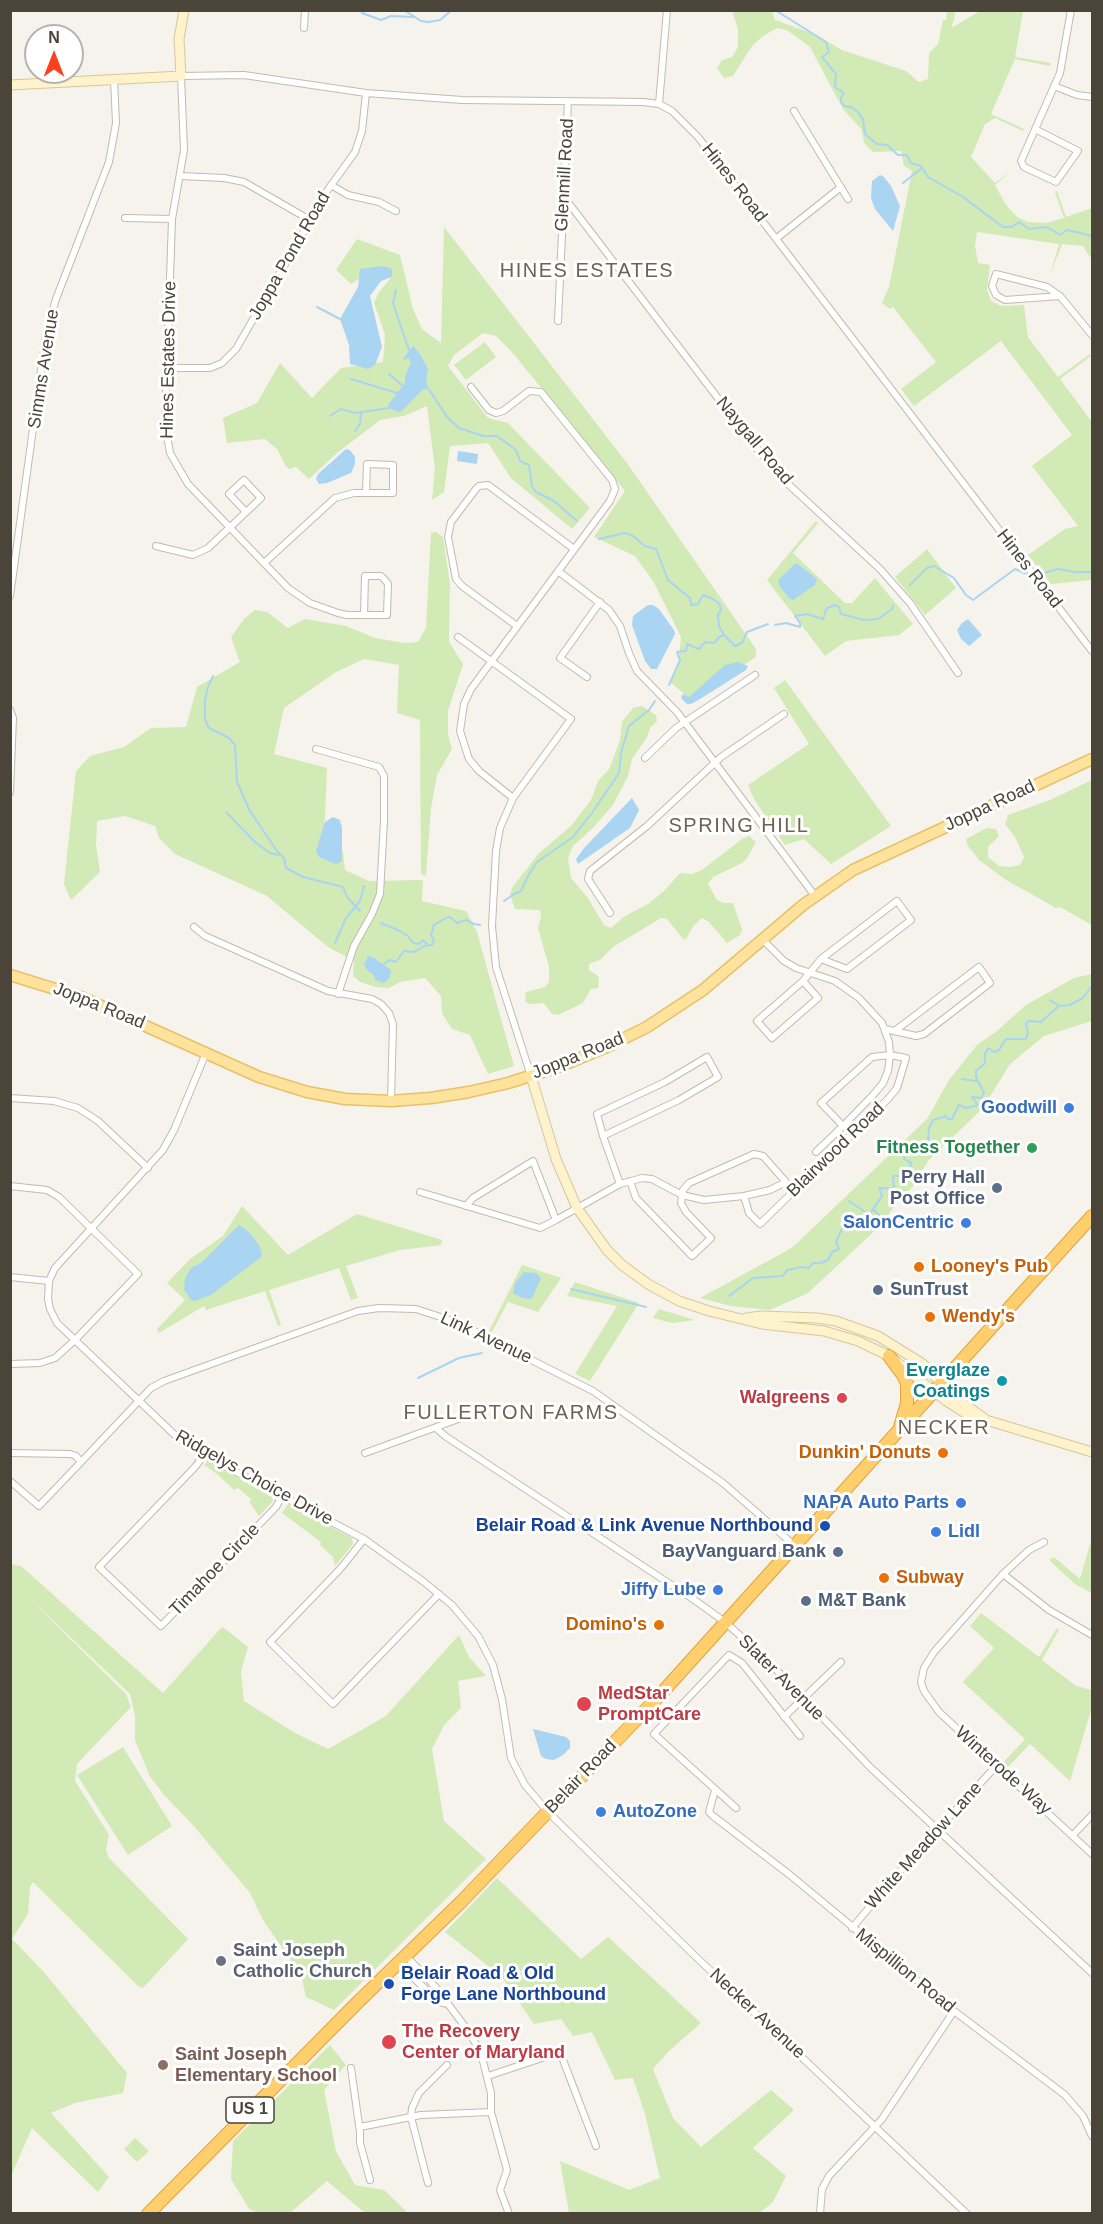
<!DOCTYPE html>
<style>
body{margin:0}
#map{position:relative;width:1103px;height:2224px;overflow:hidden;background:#f6f3ec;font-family:Helvetica,sans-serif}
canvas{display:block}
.frame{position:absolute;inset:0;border:12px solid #4b4439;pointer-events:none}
.north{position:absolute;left:24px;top:24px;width:60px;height:60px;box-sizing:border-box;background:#fff;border:2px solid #b7b4b0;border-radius:50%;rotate:0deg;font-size:16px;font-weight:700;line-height:24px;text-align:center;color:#4b4439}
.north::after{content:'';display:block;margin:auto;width:21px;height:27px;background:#fc3f1d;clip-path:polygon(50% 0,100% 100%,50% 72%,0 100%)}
</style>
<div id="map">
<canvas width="1103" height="2224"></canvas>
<div class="frame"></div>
<div class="north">N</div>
</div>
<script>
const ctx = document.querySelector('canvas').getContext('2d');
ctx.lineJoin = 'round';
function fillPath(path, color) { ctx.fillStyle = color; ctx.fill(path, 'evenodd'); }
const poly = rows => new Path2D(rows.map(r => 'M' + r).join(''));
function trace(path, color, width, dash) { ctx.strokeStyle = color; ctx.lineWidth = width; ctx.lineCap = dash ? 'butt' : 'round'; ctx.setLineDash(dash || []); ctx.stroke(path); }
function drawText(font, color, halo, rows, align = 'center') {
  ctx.font = font + ' Helvetica,sans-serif'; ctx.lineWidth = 6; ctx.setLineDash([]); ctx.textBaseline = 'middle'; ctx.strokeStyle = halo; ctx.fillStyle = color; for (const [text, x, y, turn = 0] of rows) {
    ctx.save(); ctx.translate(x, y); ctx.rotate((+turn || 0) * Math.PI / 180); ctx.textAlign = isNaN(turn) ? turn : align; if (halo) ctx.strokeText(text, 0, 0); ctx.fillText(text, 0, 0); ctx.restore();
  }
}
fillPath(poly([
 [732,11,772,11,775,20,817,35,842,50,906,71,919,82,928,79,929,53,938,44,943,20,946,20,947,11,956,11,952,26,953,27,980,11,1023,11,1015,57,1051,63,1050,66,1015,59,991,114,1024,129,1023,131,995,118,985,124,971,157,995,183,1011,171,995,185,1006,205,1017,217,1028,222,1046,223,1064,218,1055,192,1057,191,1066,217,1092,208,1092,260,1083,246,1062,244,1050,275,1059,244,977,232,975,246,978,263,990,265,987,290,991,301,1001,306,1024,305,1028,337,1058,377,1090,354,1091,356,1060,379,1092,422,1092,580,1051,584,1028,555,1065,529,1078,526,1032,466,1072,435,1001,341,914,406,901,389,936,362,893,307,890,309,882,303,889,287,912,171,904,166,901,151,873,152,864,143,862,130,843,109,810,47,787,30,777,28,763,36,752,46,733,76,724,78,717,68,722,60,732,57,738,47,738,29],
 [444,227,627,463,756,649,756,657,691,700,670,682,678,668,681,637,653,581,635,556,594,537,625,491,512,352,496,336,483,333,454,355,448,366,488,418,508,423,590,508,572,529,511,478,488,443,450,446,444,492,432,500,435,469,427,406,404,416,380,420,337,453,309,479,296,467,290,469,286,467,277,449,265,439,227,443,223,418,257,403,280,363,312,398,341,368,383,362,385,335,374,303,379,292,391,278,390,269,369,272,351,284,336,270,357,239,400,255,413,309,422,329,441,343],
 [485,342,496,357,466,380,454,365],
 [816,521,818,523,793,553,845,603,852,603,875,578,913,624,899,635,846,641,825,656,767,580],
 [436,532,443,537,450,584,449,642,463,664,448,711,448,734,452,749,437,775,431,808,426,876,421,874,420,720,397,713,399,665,364,659,336,672,284,708,274,754,327,768,324,838,336,841,343,852,345,870,369,881,423,880,422,901,466,911,477,932,514,1066,488,1074,470,1035,452,1029,442,1013,441,996,425,978,400,982,389,988,376,987,360,982,353,976,354,961,328,947,267,896,175,854,159,838,155,826,125,816,97,821,96,845,100,872,71,900,64,884,76,771,90,756,124,747,151,728,186,727,197,687,240,662,231,637,244,619,255,610,267,612,288,628,305,619,346,626,375,638,405,643,418,642,426,628,431,533],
 [927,549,956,588,925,615,895,577],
 [785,680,891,826,831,864,804,839,785,845,754,799,748,785,809,744,774,688],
 [642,706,656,715,657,721,650,728,646,739,632,759,628,776,613,805,593,828,573,846,568,858,571,878,588,898,604,925,611,928,625,916,648,904,664,891,680,873,691,874,702,870,742,839,749,836,756,842,747,858,742,863,713,877,708,884,717,900,724,903,733,903,742,929,740,935,727,943,709,922,702,918,694,925,686,939,683,939,667,919,661,918,613,947,600,960,589,964,589,970,598,976,599,981,598,988,591,989,583,1003,558,1015,552,1014,544,1003,529,1004,525,1001,526,992,545,987,549,982,549,967,538,928,541,917,540,910,515,909,510,895,512,888,538,854,571,826,591,800,598,781,609,769,612,762,620,740,622,722,633,708],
 [1092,780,1092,925,1060,907,1056,908,1006,880,979,860,968,846,966,839,987,828,996,829,999,836,988,847,988,857,999,866,1010,867,1020,865,1024,857,1015,837,1005,824,1008,815,1050,800],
 [1092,974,1092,1021,1044,1036,1010,1064,983,1108,928,1161,914,1185,893,1208,882,1224,808,1293,770,1310,731,1306,700,1298,788,1250,796,1244,927,1119,949,1080,977,1045,997,1031,1026,1005,1074,978],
 [242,1206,288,1255,357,1214,442,1240,441,1245,400,1250,346,1266,358,1298,351,1300,339,1268,269,1290,281,1325,278,1326,265,1291,206,1310,204,1306,159,1333,157,1329,185,1300,167,1283,190,1259,223,1236],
 [522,1265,561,1278,538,1312,508,1302,492,1332,489,1331],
 [575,1282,639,1303,590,1381,575,1374,617,1306,567,1296],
 [659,1309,695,1320,672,1323,653,1318],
 [208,1461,271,1496,273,1501,259,1516,250,1503,251,1499,238,1488,234,1490,217,1474,204,1465],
 [288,1504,352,1538,353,1544,335,1566,333,1557,320,1545,321,1542,282,1513],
 [1092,1537,1092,1593,1075,1584,1049,1560,1054,1557,1080,1579],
 [11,1564,21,1566,163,1693,222,1627,228,1631,248,1647,241,1672,244,1701,295,1733,328,1749,386,1716,459,1635,469,1657,486,1676,458,1681,461,1708,444,1725,432,1749,444,1821,486,1859,334,2010,306,1997,301,1975,263,1920,250,1893,192,1824,165,1796,150,1777,135,1740,135,1716,130,1694,24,1593,126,1694,131,1707,77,1764,75,1781,109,1835,106,1850,109,1858,188,1939,143,1988,138,1986,33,1882,30,1887,28,1914,12,1939,43,1971,127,2073,123,2093,75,2103,51,2113,109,2177,98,2192,32,2128,11,2176],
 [981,1613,1039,1657,1057,1628,1059,1630,1042,1660,1076,1686,1092,1690,1092,1707,1070,1781,1030,1744,1008,1767,1003,1763,1025,1739,963,1682,994,1648,970,1626],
 [123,1747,172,1826,128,1855,77,1775],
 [497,1878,581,1959,608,1937,701,2023,668,2052,653,2069,673,2118,701,2147,771,2090,794,2110,753,2148,786,2176,773,2202,759,2213,569,2213,560,2161,629,2190,660,2178,645,2114,633,2078,615,2080,592,2032,573,2036,561,2019,534,2024,502,1977,445,1932],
 [330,2045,346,2065,324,2090,336,2151,355,2185,384,2190,408,2213,365,2213,327,2181,290,2213,258,2213,249,2209,231,2179,233,2141],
 [135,2138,149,2151,137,2162,124,2149]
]), '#d2eab5');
fillPath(poly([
 [880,175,884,177,891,186,900,206,893,231,875,209,871,198,872,181],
 [383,266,392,269,392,277,381,281,370,296,382,347,375,365,368,369,350,364,349,345,340,319,358,287,360,269],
 [413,346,420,354,428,369,426,380,428,388,422,390,402,411,398,412,389,408,388,405,405,383,405,376,411,363,409,358,404,360,403,359],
 [346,449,350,450,355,457,355,464,351,473,327,483,319,484,316,479,318,474],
 [458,451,478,454,477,464,457,461],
 [795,564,798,564,817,579,815,585,793,600,789,598,780,587,778,580],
 [648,605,653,605,659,609,674,630,675,634,657,669,651,669,645,661,632,625,633,616],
 [968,619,982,635,969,646,961,639,957,630,962,623],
 [738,662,748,666,746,670,700,699,691,704,687,704,681,698,683,694,689,697,725,665],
 [632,798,639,810,630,828,578,864,576,859,585,847],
 [333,817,340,820,342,828,342,861,336,864,319,857,316,851,325,822],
 [368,956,374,958,391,970,390,977,384,983,375,980,374,975,367,970,364,965],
 [239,1225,249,1232,259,1245,262,1253,261,1257,211,1295,195,1301,191,1300,184,1289,185,1279,191,1268,201,1263],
 [524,1272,536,1273,541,1278,532,1298,529,1299,522,1298,513,1293,515,1283],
 [533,1729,566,1737,570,1741,570,1748,563,1755,554,1760,546,1759,541,1756]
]), '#a9d4f2');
trace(poly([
 [404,10,421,21,428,22,440,20,452,10],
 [775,10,826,42,829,52,822,57,836,74,835,87,844,93,841,97,841,102,844,106,851,107,859,113,863,120,865,134,877,144,887,145,898,155,907,155,911,163,921,166,928,177,963,197,1003,227,1012,227,1019,222,1029,229,1047,227,1060,235,1067,230,1092,236],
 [362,13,381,20,391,16,414,17],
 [903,183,922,168],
 [396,290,393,303,409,350],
 [317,307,340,319],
 [389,374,403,386],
 [351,379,397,393],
 [428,388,447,417,459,428,483,436,497,436,516,450,520,461,529,465,532,487,536,492,554,501,577,521],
 [330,416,341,409,355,413,389,408],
 [355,431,360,424,361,413],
 [599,539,625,533,633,536,645,546,656,549,668,580,690,598,691,605,698,604,703,595,713,599,720,605,721,610,718,615,719,626,724,635,735,646,742,643,747,632,768,624],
 [1038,575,1058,569,1075,572,1092,572],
 [910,585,927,568,934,566,954,578,966,595,973,600,1015,569,1029,575],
 [775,625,786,623,800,627,800,623,795,616,807,614,823,619,827,608,835,605,839,607,841,614,864,620,878,619,892,609,893,605],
 [213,676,208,687,205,700,205,720,209,728,229,738,235,745,237,782,250,811,277,851,284,858,286,868,303,877,343,887,347,897,360,911],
 [669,685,680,660,677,652,686,651,687,644,699,649,705,642,714,643,719,637,724,635],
 [226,812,256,843,270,853,279,855],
 [504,901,514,894,521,891,529,874,537,862,573,837,592,813,619,773,621,753,629,726,649,710,655,701],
 [381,923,400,931,408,936,413,943,419,944,423,940,428,945],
 [335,943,346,918,360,901,364,886],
 [384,964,389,960,396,962,404,951,414,952,424,946,432,945,434,941,431,935,434,925,446,918,450,917,457,923,466,920,474,924,480,925],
 [1050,1000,1059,1006],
 [962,1079,977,1081],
 [849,1201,877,1220,883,1220],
 [873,1209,884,1220],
 [571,1289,646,1307],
 [729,1296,753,1278,783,1276,787,1270,802,1267,809,1268,813,1263,821,1263,828,1260,832,1252,839,1249,836,1242,845,1222,856,1224,867,1218,882,1196,879,1188,894,1189,893,1176,903,1176,912,1163,904,1159,905,1153,918,1152,928,1142,929,1128,933,1120,946,1116,948,1119,952,1119,959,1105,966,1108,978,1105,972,1097,981,1098,984,1093,976,1077,976,1071,985,1063,985,1054,988,1048,994,1052,999,1050,1006,1039,1026,1039,1028,1033,1026,1023,1029,1021,1041,1022,1059,1006,1070,1005,1083,998,1092,986],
 [418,1378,459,1358,482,1353]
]), '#a9d4f2', 2);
const street = poly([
 [304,28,305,10],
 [1054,86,1077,95,1092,97],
 [659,104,667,10],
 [794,111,848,199],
 [1035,129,1078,151,1056,182,1024,167,1021,161,1060,73,1071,10],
 [180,176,224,178,244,182,310,220],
 [331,185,348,195,379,202,396,211],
 [564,197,753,444,787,483,880,569,910,603,958,673],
 [125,218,172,219],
 [777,238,841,187],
 [1060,296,1005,300,996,295,992,286,996,274,1047,287,1060,296,1092,335],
 [558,321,568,101],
 [167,368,210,368,222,363,236,349,327,191,355,152,362,131,366,93],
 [471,387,489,410,496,413,503,411,529,391,541,392,612,480,615,489,610,501,471,689,464,704,460,731,469,759,479,771,513,798],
 [156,546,193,555,208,548,261,498,244,480,229,494,246,512],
 [264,563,335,498,354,493,393,493,393,465,367,464,366,493],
 [558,571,609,610,620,626,629,653,637,671,677,712,815,896],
 [10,596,46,334,56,299,109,162,116,123,114,80],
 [364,615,365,576,381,576,385,580,388,584,387,615,347,615,338,613,310,603,288,588,188,484,170,453,165,424,172,219,184,150,181,76,244,75,366,93,462,100,643,102,659,104,672,111,698,137,1092,651],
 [517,626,462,586,456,579,448,537,451,522,476,489,479,486,488,485,574,549],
 [458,637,571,719,513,798,500,828,496,851,492,926,496,967,531,1076],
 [587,677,560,658,600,602],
 [10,710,13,718,10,792],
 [316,749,379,767,384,776,384,821,380,894,372,914,354,946,338,994],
 [645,758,676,728,755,675],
 [610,913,588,879,590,871,647,826,721,757,784,714],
 [194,927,205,936,328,991,372,999,381,1004,389,1013,393,1024,391,1101],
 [803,981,818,998,772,1038,757,1021,803,981,821,959,897,901,911,920,847,969,821,959],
 [885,1029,916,1036,924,1034,990,983,979,967,896,1030],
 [206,1053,174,1130,163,1150,55,1268,49,1281,48,1299,50,1309,57,1323,177,1437,204,1455,364,1539,424,1582,452,1605,478,1636,493,1665,502,1699,511,1758,525,1785,548,1812,694,1955,967,2214],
 [10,1098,54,1101,78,1108,98,1121,148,1168],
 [603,1136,679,1100,718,1077,707,1057,665,1082,597,1114,603,1136,620,1184],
 [816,1152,843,1126,874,1094,883,1083,888,1071,890,1055,872,1057,821,1103,843,1126],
 [630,1181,636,1198,692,1256,711,1238,686,1212,681,1203,683,1190,689,1183,754,1154,763,1156,786,1182,770,1190,744,1196],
 [10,1186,47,1190,59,1197,138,1274,74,1341,55,1358,40,1363,10,1364],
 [420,1192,540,1228,556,1220,620,1184,642,1178,652,1179,682,1195,704,1200,744,1196,749,1213,760,1224,888,1099,897,1088,906,1058,890,1055,889,1042,882,1023,859,998,835,981,796,968,784,961,763,940],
 [466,1206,473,1198,533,1161,556,1220],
 [10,1277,49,1281],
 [436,1428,445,1436,693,1599,725,1622,766,1659,871,1768,1092,1973],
 [10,1453,70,1454,76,1456,81,1462,39,1506,10,1481],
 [365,1453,472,1414],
 [204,1455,195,1467,99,1567,161,1626,276,1507,282,1496],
 [81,1462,151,1388,164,1381,358,1311,379,1308,416,1309,456,1322,593,1391,723,1483,794,1545],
 [364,1539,341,1568,270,1642,333,1704,439,1594],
 [1044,1542,1029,1550,1003,1574,934,1652,924,1668,921,1682,924,1691,939,1712,1092,1854],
 [1003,1574,1049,1610,1092,1635],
 [784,1717,841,1662],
 [715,1790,709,1812,713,1816,790,1875,954,2011,1065,2095,1083,2116,1092,2136],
 [736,1808,654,1734,729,1655,742,1663,800,1736],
 [1073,1835,1092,1815],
 [852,1928,906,1864,997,1765],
 [406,1956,445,1997,448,2004,469,2032,481,2053,491,2093,491,2112,507,2170,500,2190,509,2214],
 [398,1963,439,2002,448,2004],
 [351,2068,360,2132,360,2143,370,2180],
 [488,2076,560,2052,596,2146],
 [360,2127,421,2115,491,2112],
 [428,2183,411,2117,412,2108,419,2093,447,2065],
 [820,2214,822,2189,829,2176,882,2119,954,2011]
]);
const secondary = poly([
 [10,85,181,76,179,39,184,10],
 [531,1076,556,1159,577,1208,607,1250,622,1265,648,1284,679,1301,709,1311,762,1324,824,1331,858,1341,889,1356,945,1400,973,1418,986,1420,1092,1452],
 [746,1318,762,1316,817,1318,836,1321,878,1336,923,1364,956,1398,985,1419]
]);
const primary = poly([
 [10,975,81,997,259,1077,307,1092,345,1099,391,1101,431,1098,469,1092,508,1083,561,1066,609,1046,647,1027,703,990,803,905,853,870,1092,759]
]);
const highway = poly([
 [889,1356,903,1375,907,1384,907,1403,900,1427],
 [148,2214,357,2003,461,1902,659,1696,1092,1216]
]);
trace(street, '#c2bbae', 8);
trace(secondary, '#d6c79b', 11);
trace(primary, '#e6c16a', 13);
trace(highway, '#e0a43c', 14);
trace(street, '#fff', 6);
trace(secondary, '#fff3cd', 9);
trace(primary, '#ffe39c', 10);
trace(highway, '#ffcf6e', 12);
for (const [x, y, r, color] of [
 [1069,1108,6,"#3f7fe0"],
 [1032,1148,6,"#2e9e5b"],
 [997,1188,6,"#5c6f8a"],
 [966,1223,6,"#3f7fe0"],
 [919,1267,6,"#e8710a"],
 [878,1290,6,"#5c6f8a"],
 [930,1317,6,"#e8710a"],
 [1002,1381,6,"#0f9aa8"],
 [842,1398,6,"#e0444e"],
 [943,1453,6,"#e8710a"],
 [961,1503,6,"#3f7fe0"],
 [825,1526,6,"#1a4fb4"],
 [936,1532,6,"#3f7fe0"],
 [838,1552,6,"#5c6f8a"],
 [884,1578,6,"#e8710a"],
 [718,1590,6,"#3f7fe0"],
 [806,1601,6,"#5c6f8a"],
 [659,1625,6,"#e8710a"],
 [584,1704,8,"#e0444e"],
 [601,1812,6,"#3f7fe0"],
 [221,1961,6,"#6b7280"],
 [389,1984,6,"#1a4fb4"],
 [389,2042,8,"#e0444e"],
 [163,2065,6,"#8d6e63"]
]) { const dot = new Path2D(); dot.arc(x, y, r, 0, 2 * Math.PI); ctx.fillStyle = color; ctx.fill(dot); trace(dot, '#fff', 2); }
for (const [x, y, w] of [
 [250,2110,48]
]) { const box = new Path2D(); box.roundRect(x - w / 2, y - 13, w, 26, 4.5); ctx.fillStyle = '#fff'; ctx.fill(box); trace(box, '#4b4439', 1.5); }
drawText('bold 16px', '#4b4439', null, [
 ["US 1",250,2110]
]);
drawText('18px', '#4b4439', '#fff', [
 ["Glenmill Road",565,175,-87],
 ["Hines Road",734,183,52],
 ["Joppa Pond Road",290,256,-60],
 ["Hines Estates Drive",169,360,-89],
 ["Simms Avenue",44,369,-81],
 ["Naygall Road",754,441,50],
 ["Hines Road",1029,569,52],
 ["Joppa Road",990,806,-25],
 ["Joppa Road",99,1006,22],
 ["Joppa Road",578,1056,-22],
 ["Blairwood Road",836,1150,-44],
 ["Link Avenue",486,1338,25],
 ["Ridgelys Choice Drive",254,1478,29],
 ["Timahoe Circle",215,1570,-46],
 ["Slater Avenue",781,1678,45],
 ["Winterode Way",1003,1771,42],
 ["Belair Road",581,1777,-46],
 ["White Meadow Lane",924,1846,-48],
 ["Mispillion Road",905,1971,39],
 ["Necker Avenue",757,2014,43]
]);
drawText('bold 18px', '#366cbe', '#fff', [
 ["Goodwill",1057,1108],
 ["SalonCentric",954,1223],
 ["NAPA Auto Parts",949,1503],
 ["Lidl",948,1532,"left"],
 ["Jiffy Lube",706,1590],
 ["AutoZone",613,1812,"left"]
], 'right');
drawText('bold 18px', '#27864d', '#fff', [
 ["Fitness Together",1020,1148]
], 'right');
drawText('bold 18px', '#4e5e75', '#fff', [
 ["Perry Hall",985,1178],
 ["Post Office",985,1199],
 ["SunTrust",890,1290,"left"],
 ["BayVanguard Bank",826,1552],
 ["M&T Bank",818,1601,"left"]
], 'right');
drawText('bold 18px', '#c56008', '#fff', [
 ["Looney's Pub",931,1267],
 ["Wendy's",942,1317],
 ["Dunkin' Donuts",931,1453,"right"],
 ["Subway",896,1578],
 ["Domino's",647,1625,"right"]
], 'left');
drawText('bold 18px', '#0d838f', '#fff', [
 ["Everglaze",990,1371],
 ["Coatings",990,1392]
], 'right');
drawText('bold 18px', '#be3a42', '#fff', [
 ["Walgreens",830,1398,"right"],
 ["MedStar",598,1694],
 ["PromptCare",598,1715],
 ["The Recovery",402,2032],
 ["Center of Maryland",402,2053]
], 'left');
drawText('bold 18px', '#164399', '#fff', [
 ["Belair Road & Link Avenue Northbound",813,1526],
 ["Belair Road & Old",401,1974,"left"],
 ["Forge Lane Northbound",401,1995,"left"]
], 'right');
drawText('bold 18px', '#5b616d', '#fff', [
 ["Saint Joseph",233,1951],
 ["Catholic Church",233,1972]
], 'left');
drawText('bold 18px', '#785e54', '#fff', [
 ["Saint Joseph",175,2055],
 ["Elementary School",175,2076]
], 'left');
ctx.letterSpacing = '1.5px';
drawText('20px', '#6e6250', '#fff', [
 ["HINES ESTATES",587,271],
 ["SPRING HILL",739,826],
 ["FULLERTON FARMS",511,1413],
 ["NECKER",944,1428]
]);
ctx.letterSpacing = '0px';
</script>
